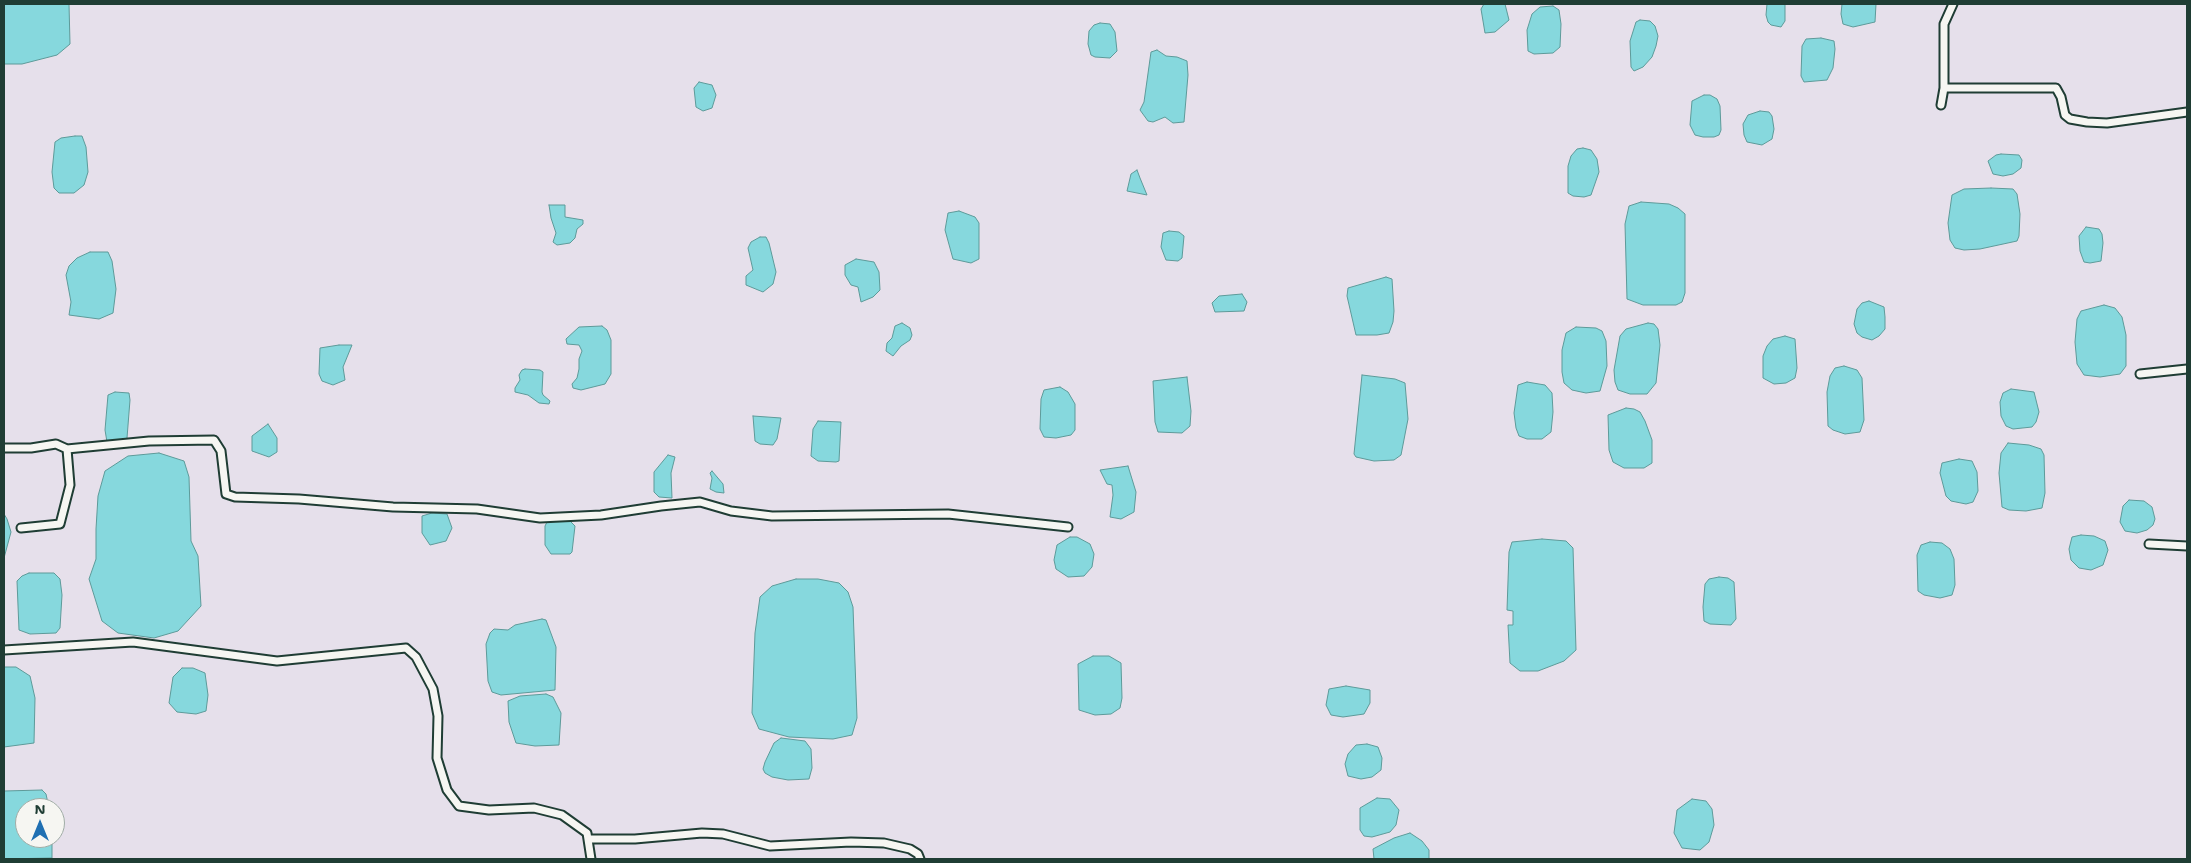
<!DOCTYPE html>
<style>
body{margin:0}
#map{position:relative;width:2191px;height:863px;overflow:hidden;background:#e6e0eb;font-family:"Shantell Sans",sans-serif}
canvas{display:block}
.frame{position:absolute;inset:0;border:5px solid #1f3d34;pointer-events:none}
.north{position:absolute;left:15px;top:798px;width:50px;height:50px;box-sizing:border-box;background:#f6f6f2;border:1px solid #a0aca6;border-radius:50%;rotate:0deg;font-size:14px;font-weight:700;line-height:20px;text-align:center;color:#1f3d34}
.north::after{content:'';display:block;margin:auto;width:18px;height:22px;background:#1f6fb2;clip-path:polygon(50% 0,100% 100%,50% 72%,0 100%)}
</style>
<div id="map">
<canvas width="2191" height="863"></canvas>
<div class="frame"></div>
<div class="north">N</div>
</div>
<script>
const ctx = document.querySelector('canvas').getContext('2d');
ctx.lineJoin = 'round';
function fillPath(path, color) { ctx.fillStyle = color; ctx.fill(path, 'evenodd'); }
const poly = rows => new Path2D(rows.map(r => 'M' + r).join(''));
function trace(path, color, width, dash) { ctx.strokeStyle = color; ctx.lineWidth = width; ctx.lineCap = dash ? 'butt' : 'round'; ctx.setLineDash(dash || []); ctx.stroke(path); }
const water = poly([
 [4,4,69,4,70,44,57,55,22,64,4,64,4,4],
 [1484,4,1505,4,1509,20,1495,32,1485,33,1481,9,1484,4],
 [1767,4,1785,4,1785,21,1781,27,1771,25,1768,22,1766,15,1767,4],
 [1842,4,1876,4,1875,22,1853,27,1843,24,1841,14,1842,4],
 [1553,6,1559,10,1561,24,1560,47,1553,53,1534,54,1528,51,1527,30,1532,14,1540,7,1553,6],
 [1640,20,1650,21,1655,26,1658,36,1656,46,1652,57,1643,67,1634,71,1631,67,1630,41,1636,22,1640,20],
 [1100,23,1110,24,1115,32,1117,51,1110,58,1095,57,1091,55,1088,44,1089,31,1094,25,1100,23],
 [1821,38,1834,41,1835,49,1833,68,1827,80,1804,82,1801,76,1802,46,1806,39,1821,38],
 [1157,50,1166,56,1177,57,1187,61,1188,75,1184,122,1173,123,1165,117,1153,122,1148,121,1140,110,1144,102,1151,52,1157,50],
 [699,82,712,85,716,95,712,108,703,111,696,107,694,88,699,82],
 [1704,95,1710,95,1717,99,1720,106,1721,130,1719,135,1714,137,1703,137,1695,135,1690,125,1692,101,1704,95],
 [1760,111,1769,112,1772,116,1774,129,1772,139,1762,145,1747,142,1744,135,1743,124,1748,115,1760,111],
 [75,136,82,136,86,147,88,172,84,185,74,193,59,193,54,188,52,172,55,142,61,138,75,136],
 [1583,148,1591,150,1597,159,1599,172,1591,195,1584,197,1573,196,1568,193,1568,166,1571,156,1577,149,1583,148],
 [2001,154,2019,155,2022,160,2021,168,2013,174,2003,176,1993,174,1988,161,1996,155,2001,154],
 [1137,170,1140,178,1147,195,1127,191,1131,174,1137,170],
 [1991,188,2013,189,2017,194,2020,214,2019,236,2017,241,1980,249,1964,250,1955,248,1950,240,1948,223,1952,195,1964,189,1991,188],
 [1641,202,1669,204,1678,208,1685,214,1685,293,1682,302,1676,305,1643,305,1627,299,1625,224,1629,206,1641,202],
 [549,205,565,205,565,217,583,220,583,224,577,229,575,238,570,243,557,245,553,242,556,233,551,218,549,205],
 [959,211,975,217,979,223,979,259,971,263,953,259,945,230,948,213,959,211],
 [2086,227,2099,229,2102,234,2103,243,2101,261,2090,263,2084,262,2080,251,2079,236,2086,227],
 [1169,231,1179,232,1184,236,1182,258,1178,261,1166,260,1161,247,1163,233,1169,231],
 [760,237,766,237,769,243,776,272,773,284,763,292,746,285,746,276,753,270,748,248,751,242,760,237],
 [90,252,108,252,112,261,116,289,113,313,99,319,69,315,71,302,66,275,69,266,77,258,90,252],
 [856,259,874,262,879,272,880,290,873,297,861,302,858,287,851,285,845,275,845,265,856,259],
 [1386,277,1392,279,1394,311,1393,322,1389,333,1377,335,1356,335,1347,296,1348,288,1386,277],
 [1242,294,1247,302,1244,311,1215,312,1212,303,1219,296,1242,294],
 [1869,301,1884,307,1885,317,1885,329,1879,336,1872,340,1862,337,1857,333,1854,324,1857,309,1862,303,1869,301],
 [2104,305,2115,308,2122,317,2126,335,2126,366,2120,374,2100,377,2084,375,2077,364,2075,342,2077,319,2081,311,2104,305],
 [902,323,910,328,912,335,910,340,901,346,893,356,886,351,887,343,892,338,895,326,902,323],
 [1648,323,1654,324,1658,329,1660,345,1656,383,1647,394,1630,394,1618,390,1615,382,1614,370,1620,336,1626,329,1648,323],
 [602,326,607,330,611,340,611,374,605,384,581,390,573,388,572,384,577,378,579,369,579,359,582,351,579,345,567,344,566,339,579,327,602,326],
 [1576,327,1596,328,1602,331,1606,341,1607,366,1600,391,1586,393,1572,390,1564,383,1562,372,1562,350,1566,333,1576,327],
 [1785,336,1795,339,1797,368,1795,378,1786,383,1774,384,1763,378,1763,356,1767,346,1773,339,1785,336],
 [339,345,352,345,343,367,345,380,333,385,322,381,319,374,320,348,339,345],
 [1844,366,1857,370,1862,378,1864,420,1860,432,1845,434,1833,430,1828,426,1827,392,1830,376,1835,368,1844,366],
 [525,369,540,370,543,372,542,392,543,395,550,401,549,404,539,403,528,395,515,392,515,388,520,380,519,375,522,370,525,369],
 [1362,375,1395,379,1405,383,1408,419,1401,455,1394,460,1374,461,1356,457,1354,454,1362,375],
 [1187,377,1191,411,1190,426,1182,433,1158,432,1155,422,1153,381,1187,377],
 [1527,382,1545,385,1552,393,1553,412,1551,432,1542,439,1527,439,1519,436,1516,428,1514,413,1518,385,1527,382],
 [1060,387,1068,392,1075,404,1075,430,1071,435,1056,438,1044,437,1040,429,1041,399,1044,390,1060,387],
 [2011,389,2034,392,2039,412,2036,422,2032,427,2013,429,2006,426,2001,416,2000,402,2003,393,2011,389],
 [115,392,129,393,130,400,127,438,124,441,107,442,105,430,108,395,115,392],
 [1626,408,1634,409,1640,412,1645,421,1652,440,1652,463,1644,468,1624,468,1613,462,1609,450,1608,415,1626,408],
 [753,416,781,418,777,439,773,445,760,444,755,441,753,416],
 [818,421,841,422,839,461,836,462,818,461,811,456,813,429,818,421],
 [268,424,277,438,277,452,269,457,252,451,252,436,268,424],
 [2008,443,2029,445,2041,449,2044,455,2045,493,2042,508,2026,511,2009,510,2002,507,1999,473,2001,453,2008,443],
 [159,453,184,461,189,477,191,541,198,556,201,606,178,631,154,638,118,633,102,621,89,579,96,559,96,529,98,496,105,471,128,456,159,453],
 [668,455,675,457,671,473,672,498,659,497,654,492,654,472,668,455],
 [1959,459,1972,461,1977,472,1978,491,1973,502,1966,504,1951,501,1946,496,1940,473,1942,463,1959,459],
 [1128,466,1136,492,1134,512,1121,519,1110,517,1113,495,1112,485,1107,484,1100,470,1128,466],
 [712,471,723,484,724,493,716,492,710,489,712,478,710,473,712,471],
 [2129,500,2144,501,2152,507,2155,519,2153,525,2147,530,2137,533,2125,531,2120,522,2123,506,2129,500],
 [432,513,447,514,452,528,446,541,430,545,422,533,422,516,432,513],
 [4,514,7,519,11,532,4,558,4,514],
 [560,519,570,521,575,526,572,552,570,554,551,554,545,545,545,526,547,522,560,519],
 [2081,535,2094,536,2105,541,2108,550,2103,565,2091,570,2079,568,2071,560,2069,549,2072,537,2081,535],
 [1070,537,1077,537,1090,544,1094,554,1092,567,1084,576,1068,577,1056,569,1054,560,1057,545,1070,537],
 [1542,539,1566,541,1573,548,1576,650,1564,661,1538,671,1520,671,1510,663,1508,625,1513,625,1513,611,1507,610,1509,552,1512,542,1542,539],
 [1930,542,1942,543,1950,549,1954,559,1955,585,1952,595,1940,598,1924,595,1918,591,1917,555,1921,545,1930,542],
 [29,573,54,573,60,579,62,595,60,628,56,633,30,634,19,630,17,581,22,576,29,573],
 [1719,577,1728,578,1734,582,1736,619,1731,625,1710,624,1704,621,1703,607,1705,584,1709,579,1719,577],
 [796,579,818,579,839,583,848,592,853,607,857,718,852,735,833,739,789,737,759,729,752,713,755,633,760,597,772,586,796,579],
 [542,619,546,620,556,647,555,690,501,695,492,692,488,681,486,644,490,633,494,629,508,630,515,625,542,619],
 [1093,656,1109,656,1121,663,1122,698,1120,708,1111,714,1095,715,1079,710,1078,664,1093,656],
 [4,667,16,667,30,676,35,698,34,743,4,747,4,667],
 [182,668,193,668,205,673,208,695,206,711,196,714,177,712,169,703,173,677,182,668],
 [1346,686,1370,690,1370,703,1364,714,1343,717,1331,715,1326,705,1329,689,1346,686],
 [546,694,553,697,561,713,559,745,535,746,516,743,509,722,508,701,520,696,546,694],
 [781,738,805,741,811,749,812,768,809,779,788,780,772,777,765,773,763,769,765,762,774,743,781,738],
 [1367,744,1378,747,1382,758,1381,770,1372,777,1361,779,1348,776,1345,764,1348,754,1356,745,1367,744],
 [42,790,46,794,49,808,25,808,25,838,52,838,52,858,4,859,4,791,42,790],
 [1377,798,1390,799,1399,810,1396,825,1390,832,1372,837,1364,836,1360,830,1360,808,1377,798],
 [1692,799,1706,801,1712,809,1714,825,1709,842,1700,850,1682,848,1674,833,1677,810,1692,799],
 [1410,833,1422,841,1429,850,1429,859,1374,859,1373,849,1394,838,1410,833]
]);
fillPath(water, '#86d8dd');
trace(water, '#5d9a99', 1);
const minor = poly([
 [1944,88,2056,88,2061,97,2065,115,2070,119,2087,122,2107,123,2187,112],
 [1941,105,1944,88,1944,24,1953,4],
 [2140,374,2187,369],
 [4,448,31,448,56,444,67,449,70,485,60,524,21,528],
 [67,449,149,441,214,440,221,451,226,494,235,497,299,499,393,507,477,509,540,518,601,515,661,506,700,502,731,511,772,516,948,514,1068,527],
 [2149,544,2187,546],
 [4,650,133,642,277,661,406,648,416,657,433,689,438,716,437,758,447,790,459,806,489,810,534,808,562,815,587,833,591,859],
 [588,839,635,839,702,833,723,834,770,846,851,842,884,843,910,849,918,854,920,859]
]);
trace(minor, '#1f3d34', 11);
trace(minor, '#f6f6f2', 7);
</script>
